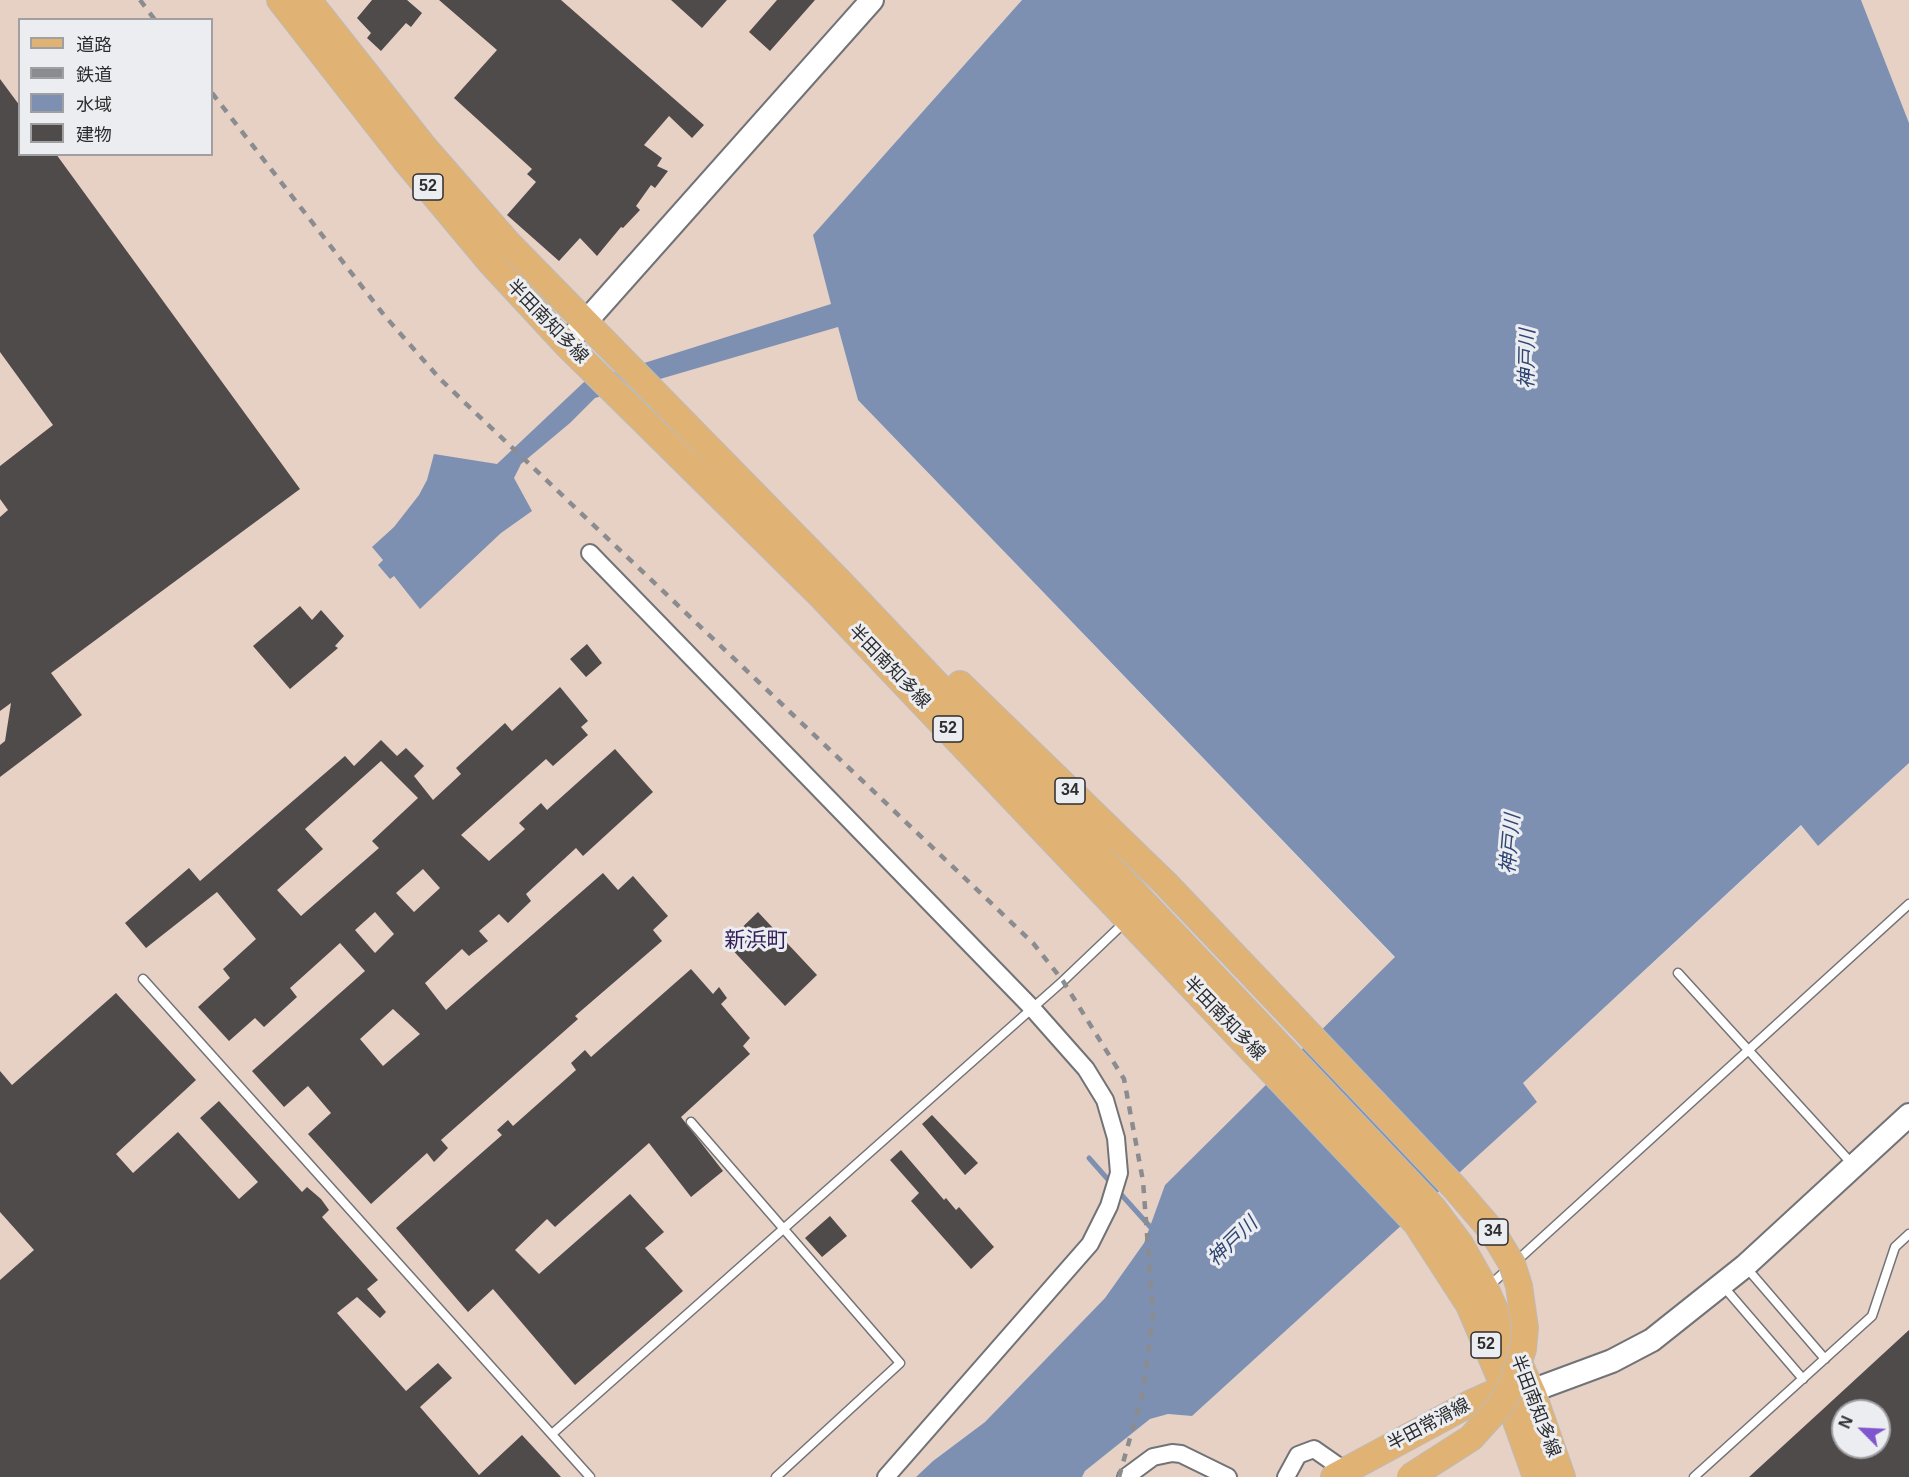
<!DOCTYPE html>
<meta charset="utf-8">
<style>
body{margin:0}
#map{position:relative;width:1909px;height:1477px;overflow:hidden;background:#dee0e4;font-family:Helvetica,"Noto Sans JP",sans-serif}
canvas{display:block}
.legend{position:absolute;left:18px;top:18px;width:195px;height:138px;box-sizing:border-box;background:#ecedf1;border:2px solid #a0a0a3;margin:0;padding:8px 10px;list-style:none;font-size:18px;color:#2d2d2f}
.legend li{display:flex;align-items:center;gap:12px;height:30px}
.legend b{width:30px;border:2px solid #a0a0a3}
.north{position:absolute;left:1831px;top:1399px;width:60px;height:60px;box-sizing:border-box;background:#ecedf1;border:2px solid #a0a0a3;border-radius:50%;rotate:294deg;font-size:16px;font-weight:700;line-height:24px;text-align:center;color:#2d2d2f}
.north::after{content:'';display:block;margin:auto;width:21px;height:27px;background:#8056cf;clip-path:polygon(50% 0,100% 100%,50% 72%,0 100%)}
</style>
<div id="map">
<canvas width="1909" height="1477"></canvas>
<ul class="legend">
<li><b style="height:8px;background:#e0b274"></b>道路</li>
<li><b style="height:8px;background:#8b8c8f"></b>鉄道</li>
<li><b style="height:16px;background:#7e90b1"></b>水域</li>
<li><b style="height:16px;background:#504b4b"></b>建物</li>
</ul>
<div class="north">N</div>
</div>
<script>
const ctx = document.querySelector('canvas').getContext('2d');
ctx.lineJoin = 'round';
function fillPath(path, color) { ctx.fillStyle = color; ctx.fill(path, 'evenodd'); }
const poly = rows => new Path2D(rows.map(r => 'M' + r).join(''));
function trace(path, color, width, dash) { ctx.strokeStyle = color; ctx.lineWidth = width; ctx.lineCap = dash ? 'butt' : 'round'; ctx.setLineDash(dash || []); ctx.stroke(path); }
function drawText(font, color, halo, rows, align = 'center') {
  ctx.font = font + ' Helvetica,"Noto Sans JP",sans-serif'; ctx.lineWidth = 6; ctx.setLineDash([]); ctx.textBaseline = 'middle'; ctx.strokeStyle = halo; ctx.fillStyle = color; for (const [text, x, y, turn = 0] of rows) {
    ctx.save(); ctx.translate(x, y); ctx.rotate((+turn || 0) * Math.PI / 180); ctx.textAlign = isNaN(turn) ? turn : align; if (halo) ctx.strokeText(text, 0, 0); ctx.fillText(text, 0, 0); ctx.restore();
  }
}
fillPath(poly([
 [0,0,1022,0,813,235,858,400,1395,958,1165,1185,1144,1243,1105,1298,985,1422,933,1461,916,1477,0,1477],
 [20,20,212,20,212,154,20,154],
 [1861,0,1909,0,1909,123],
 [1909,763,1909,1477,1082,1477,1085,1471,1150,1419,1168,1414,1192,1416,1537,1102,1523,1083,1802,825,1818,846],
 [1843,1411,1879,1411,1879,1447,1843,1447]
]), '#e7d1c5');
fillPath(poly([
 [1022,0,1861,0,1909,123,1909,763,1818,846,1801,825,1523,1083,1537,1102,1192,1416,1168,1414,1150,1419,1085,1471,1082,1477,916,1477,933,1461,985,1422,1105,1298,1144,1243,1165,1185,1395,957,858,400,838,327,595,398,570,423,521,464,514,478,532,511,501,533,420,609,394,576,390,579,378,565,383,560,372,547,394,527,419,495,427,480,434,454,497,464,584,382,831,304,813,235]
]), '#7e90b1');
trace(poly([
 [1089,1158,1112,1184],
 [1118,1191,1154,1231]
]), '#7e90b1', 5);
fillPath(poly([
 [372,0,407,0,422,13,411,27,406,23,381,51,367,38,371,33,357,18],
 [439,0,561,0,704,125,692,138,669,116,644,145,662,158,657,166,668,171,655,188,651,185,636,206,640,210,623,228,621,227,597,256,580,238,559,261,507,215,536,182,527,174,532,169,454,98,497,50],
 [671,0,727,0,702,28],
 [777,0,815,0,770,51,749,32],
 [0,79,20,106,20,154,56,154,300,489,51,673,82,715,0,777,0,745,5,741,11,703,0,711,0,517,8,510,0,499,0,466,53,425,0,352],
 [300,606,312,620,321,610,344,636,335,646,338,648,290,689,253,646],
 [587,644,602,663,586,677,570,659],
 [560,687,588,721,581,727,588,735,553,766,546,759,461,835,489,861,525,829,519,823,541,803,547,810,615,749,653,792,583,856,576,848,526,894,531,901,508,923,499,914,479,931,488,941,469,956,462,949,425,983,446,1010,603,873,618,890,633,876,668,916,653,930,662,941,575,1016,578,1019,441,1140,448,1148,434,1162,427,1153,371,1204,308,1134,331,1113,308,1086,284,1107,252,1071,365,971,340,943,290,988,297,997,264,1027,255,1018,229,1041,198,1007,230,978,223,969,256,939,217,892,146,948,125,923,189,868,200,881,345,756,354,766,381,740,397,756,406,748,424,766,414,776,433,800,461,774,456,768,505,723,512,731],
 [381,761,418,798,372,841,379,848,301,916,277,890,323,849,305,829],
 [423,869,440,888,414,912,396,893],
 [375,912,394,934,375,953,355,930],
 [393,1009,420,1034,383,1066,360,1039],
 [758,912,817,975,785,1006,726,943],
 [691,969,713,994,719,987,727,998,721,1004,750,1038,743,1046,750,1054,681,1117,723,1171,691,1197,649,1143,555,1227,547,1219,515,1250,539,1274,630,1194,664,1232,645,1248,683,1291,575,1385,493,1289,468,1312,396,1228,502,1135,497,1130,508,1120,513,1126,576,1070,571,1063,585,1050,591,1057],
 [116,993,196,1080,116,1154,133,1173,178,1132,239,1199,258,1182,200,1118,219,1101,302,1192,307,1187,321,1199,329,1210,322,1217,378,1280,367,1289,386,1312,380,1318,357,1297,337,1313,406,1391,438,1363,452,1378,420,1407,479,1475,522,1435,561,1477,0,1477,0,1280,34,1250,0,1212,0,1071,12,1085],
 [932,1115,978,1163,965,1175,922,1124],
 [901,1150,944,1200,946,1198,956,1210,959,1207,994,1247,971,1269,911,1201,919,1193,890,1160],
 [830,1216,847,1236,822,1257,805,1238],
 [1909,1330,1909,1477,1749,1477,1821,1411],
 [1843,1411,1879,1411,1879,1447,1843,1447]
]), '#504b4b');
const lane = poly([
 [1678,973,1853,1165],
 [143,979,590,1477],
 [691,1122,900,1363,776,1477],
 [1745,1266,1825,1359],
 [1723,1286,1803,1379],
 [1488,1287,1909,904],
 [552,1434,1063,981,1127,920],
 [1694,1477,1872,1316,1895,1247,1909,1234]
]);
const street = poly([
 [590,553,1032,1008,1086,1069,1105,1100,1116,1138,1119,1173,1109,1206,1090,1244,886,1477],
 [1126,1477,1153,1457,1172,1453,1181,1454,1228,1477],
 [1286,1477,1298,1455,1314,1449,1344,1470]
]);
const secondary = poly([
 [566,344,872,0],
 [1531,1391,1612,1361,1652,1340,1745,1266,1909,1115]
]);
const primary = poly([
 [280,0,405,160,491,263,566,344,822,597,1416,1223,1469,1305,1504,1387,1536,1477],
 [308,0,424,147,507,242,841,583,1433,1208,1460,1244,1486,1290,1533,1394,1562,1477],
 [960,684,1166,884,1287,1011],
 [1334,1477,1469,1404,1518,1382]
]);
trace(lane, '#727377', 11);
trace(street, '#727377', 20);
trace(secondary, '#727377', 26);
trace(primary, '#bcbcbc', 28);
trace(lane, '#fff', 8);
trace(street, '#fff', 16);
trace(secondary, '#fff', 22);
trace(primary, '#e0b274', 26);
trace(poly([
 [140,0,155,20],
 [212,93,384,315,440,379,1033,943,1063,981,1124,1079,1143,1181,1153,1314,1143,1392,1119,1477]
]), '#8b8c8f', 4.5, [8, 8]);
const primaryBridge = poly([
 [1287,1011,1455,1188,1492,1231,1512,1264,1519,1286,1525,1328,1523,1349,1511,1388,1499,1407,1471,1438,1410,1477]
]);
trace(primaryBridge, '#bcbcbc', 28, []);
trace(primaryBridge, '#e0b274', 26);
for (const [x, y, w] of [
 [428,187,30],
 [948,729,30],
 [1070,791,30],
 [1493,1232,30],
 [1486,1345,30]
]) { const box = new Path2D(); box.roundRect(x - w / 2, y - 13, w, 26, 4.5); ctx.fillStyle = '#ecedf1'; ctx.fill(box); trace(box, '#2d2d2f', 1.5); }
drawText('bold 16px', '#2d2d2f', null, [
 ["52",428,187],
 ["52",948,729],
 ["34",1070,791],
 ["34",1493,1232],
 ["52",1486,1345]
]);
drawText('18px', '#2d2d2f', '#ecedf1', [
 ["半田南知多線",547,322,46],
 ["半田南知多線",889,667,46],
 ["半田南知多線",1224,1019,46],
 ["半田南知多線",1535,1406,69],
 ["半田常滑線",1429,1425,-28]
]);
drawText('italic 20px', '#2f4674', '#ecedf1', [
 ["神戸川",1528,359,-89],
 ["神戸川",1511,844,-85],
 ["神戸川",1233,1242,-44]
]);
drawText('21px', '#321d57', '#ecedf1', [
 ["新浜町",756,941]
]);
</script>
